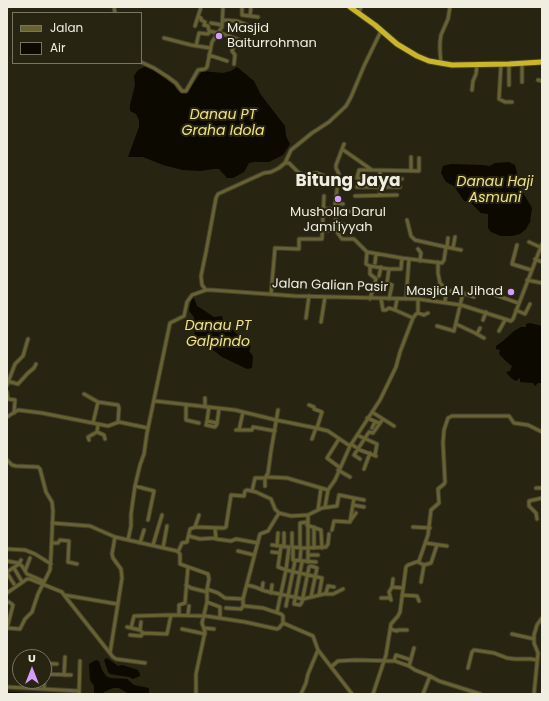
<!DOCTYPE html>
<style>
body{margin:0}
#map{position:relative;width:549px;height:701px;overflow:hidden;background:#272411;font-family:Poppins,sans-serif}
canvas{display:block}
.frame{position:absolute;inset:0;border:8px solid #efeee1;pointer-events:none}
.legend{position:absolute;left:12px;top:12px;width:130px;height:52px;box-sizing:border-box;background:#272411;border:1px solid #777564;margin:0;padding:5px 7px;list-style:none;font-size:12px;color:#efeee1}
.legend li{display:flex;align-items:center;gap:8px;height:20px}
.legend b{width:20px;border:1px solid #777564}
.north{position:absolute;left:12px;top:649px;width:40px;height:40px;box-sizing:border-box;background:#272411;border:1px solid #777564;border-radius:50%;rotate:0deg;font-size:11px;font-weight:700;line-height:16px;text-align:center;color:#efeee1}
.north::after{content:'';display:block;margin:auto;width:14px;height:18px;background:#d49cfb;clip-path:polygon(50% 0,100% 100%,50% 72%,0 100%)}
</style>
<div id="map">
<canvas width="549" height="701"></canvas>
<div class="frame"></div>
<ul class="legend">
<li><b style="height:5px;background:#686131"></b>Jalan</li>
<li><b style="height:11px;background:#0c0900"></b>Air</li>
</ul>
<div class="north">U</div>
</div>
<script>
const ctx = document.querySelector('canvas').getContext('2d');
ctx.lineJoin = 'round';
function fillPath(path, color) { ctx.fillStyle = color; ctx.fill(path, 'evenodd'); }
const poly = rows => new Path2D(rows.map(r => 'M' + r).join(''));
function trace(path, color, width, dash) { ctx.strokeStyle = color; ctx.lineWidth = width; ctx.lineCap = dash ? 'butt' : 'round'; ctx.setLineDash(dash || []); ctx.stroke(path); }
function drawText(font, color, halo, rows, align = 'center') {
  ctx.font = font + ' Poppins,sans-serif'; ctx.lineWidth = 4; ctx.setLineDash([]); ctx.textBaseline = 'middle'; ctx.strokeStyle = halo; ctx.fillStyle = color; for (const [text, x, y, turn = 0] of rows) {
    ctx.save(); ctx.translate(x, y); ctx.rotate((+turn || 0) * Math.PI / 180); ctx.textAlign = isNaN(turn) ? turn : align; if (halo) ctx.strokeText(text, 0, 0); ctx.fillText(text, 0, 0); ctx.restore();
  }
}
fillPath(poly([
 [146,66,156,72,174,85,177,90,181,93,187,93,202,71,223,73,231,71,237,67,254,81,261,95,285,126,286,136,290,144,283,155,269,162,254,162,249,163,244,172,233,178,227,178,219,169,213,169,201,171,183,170,163,165,143,157,128,157,139,127,139,120,136,114,130,111,130,105,135,85,134,76,138,70],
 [509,162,515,165,518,177,518,184,532,208,530,222,526,229,520,234,512,236,501,236,491,232,488,228,488,214,481,213,470,202,464,201,454,186,446,182,441,173,443,166,451,164,483,165,490,166,495,163],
 [194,298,197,306,205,311,214,317,222,316,223,320,231,322,232,325,231,328,241,338,245,339,245,343,251,346,249,351,253,356,252,368,247,369,222,357,202,341,201,338,195,336,193,322,194,317,189,311,191,299],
 [530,323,542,326,542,385,541,383,538,383,535,386,533,383,520,382,520,378,516,381,511,378,506,372,510,371,512,366,508,363,499,354,500,350,496,349,496,346,503,341,514,331,521,327,526,327,526,324],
 [107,658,118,666,122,665,138,670,140,674,140,676,133,679,129,677,110,674,108,672,104,660],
 [96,660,99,661,102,670,106,676,110,678,127,679,134,685,149,688,149,692,148,694,129,694,119,688,113,688,104,692,103,694,94,694,94,686,90,680,89,664]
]), '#0c0900');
trace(poly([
 [7,692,32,694]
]), '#0c0900', 1);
const minor = poly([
 [114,7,115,13],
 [242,7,242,15,250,16],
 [251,7,250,16,258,17],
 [359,13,361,7],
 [198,17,201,18,201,20,205,22,204,25,208,26,209,31],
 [223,20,237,21,250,26],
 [211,23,222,25],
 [195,26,201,7],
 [218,32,245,42],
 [164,38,191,45,210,48],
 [196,46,199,33,208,34,210,31,217,33],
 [209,55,227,61],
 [141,62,154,68,168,77,176,83,182,91,186,91,198,70,205,69,207,67,212,42,222,27,223,7],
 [522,63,522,82],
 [234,64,235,55,232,51,237,39],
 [441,64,440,51,440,42,441,35,448,19,450,7],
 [501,64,499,99,505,102,512,102],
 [538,80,542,81],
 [509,85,509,64],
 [472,90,473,81,476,74,477,65],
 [344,144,336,165,336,168,339,174,335,205,337,232,342,239,354,239,367,252,366,264,370,266,370,274,376,279,370,299],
 [342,149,372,170,419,171,419,158],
 [411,157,411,170],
 [285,163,289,163,298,172,303,175,317,173,327,177,338,179],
 [372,170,359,170,357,178,402,179],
 [357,187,400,187],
 [380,195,380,170],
 [355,196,397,195],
 [335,203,343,204],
 [324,209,335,209],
 [336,210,355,212],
 [407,220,411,236,415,240,446,247],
 [336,222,345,225,347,227],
 [323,231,336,230],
 [529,242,540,247],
 [517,245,512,264,531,270],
 [447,247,448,238],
 [453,248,455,237],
 [418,249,421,253,420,261],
 [367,252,402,258,442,263,444,260,446,247,461,250],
 [535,259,542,262],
 [438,262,438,273,440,283,442,285,441,289,446,293,445,302],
 [375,263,376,254],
 [370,266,389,269,387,283,392,285,389,299],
 [389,269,401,269,402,258],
 [379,276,381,267],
 [527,280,542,283],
 [206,290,202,285,201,276,206,252,216,198,218,194,264,173,271,172,279,168,285,163,291,150,312,133,329,122,346,106,351,97,364,66,381,31],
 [487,292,518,303],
 [463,293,474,297],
 [271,294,275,248,299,249,299,239,322,239,324,196],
 [381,299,383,310,386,310,389,308,395,310],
 [397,299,395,310,413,318],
 [406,299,409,259],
 [516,310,525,314,530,304],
 [418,313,424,315,428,313],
 [306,318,309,296],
 [483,320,486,312],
 [321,322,325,297],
 [456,324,475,333,484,338],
 [437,326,454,331,463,293,451,291],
 [499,331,505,320],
 [477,334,480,328],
 [7,381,18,384,28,373,34,368,36,364],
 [7,385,15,364,23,356,28,339],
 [7,392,8,399,15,400,14,413],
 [84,394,98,402,118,405,119,408,118,422],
 [155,401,235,410,276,420,316,428,328,431,350,446],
 [186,405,186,420,199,423],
 [309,405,314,407,314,409,322,412,317,428],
 [205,407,205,398],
 [372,412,383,419],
 [7,417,18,410,42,413,108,426,119,422,148,428],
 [367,418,379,423],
 [207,421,209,407],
 [93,423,98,402],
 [217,423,207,421,206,425,215,427,217,424,219,409],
 [372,428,375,422],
 [236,430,252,430,253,427,275,431],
 [239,430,243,412],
 [97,432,104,435,105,439],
 [357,435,377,444,375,455],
 [312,439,316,428],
 [339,439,327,458,339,467],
 [89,440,88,437,97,432,98,424],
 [351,444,360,450,376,456],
 [360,459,354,455,369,432,373,433,383,419,394,426],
 [7,460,12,465,16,466,38,467,40,469,46,492,52,502,53,511,51,555,50,570,38,594,32,612,25,619,20,629,7,628],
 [364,469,370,453],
 [338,470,350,477],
 [267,477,287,478,328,490],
 [135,486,154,491,148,520],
 [265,486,265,478],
 [536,488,542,488],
 [252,491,255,478,265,478,268,473,271,451,278,410],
 [353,505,364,507],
 [325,507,328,490,335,480,350,446,380,400,396,367,400,352,413,318,416,314,418,313,418,299],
 [318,510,321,488],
 [308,515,308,562],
 [537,519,536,513,529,506,529,501,542,498],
 [351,520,356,513],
 [52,523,90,526,115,537,177,551,180,554,180,564,208,574,209,579,207,589,218,593,225,598,243,599,243,604,245,606,263,608,281,614,283,616,283,623,313,636,318,650,352,694],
 [307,525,321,530,322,548],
 [195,527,224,528,226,527,231,495,244,496,245,491,247,490,256,492,271,499,275,509,279,513],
 [413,527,430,528],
 [215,528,216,539,231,541,236,539,258,543],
 [332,530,334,521,350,522,354,498],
 [284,533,284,547],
 [292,533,292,547,303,548,326,547,328,544,329,534],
 [189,536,200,539,215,538],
 [128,540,131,526,131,514,135,486,140,465,144,454,147,433,170,323,184,316,187,302,192,295,206,290,212,290,295,296,418,299,461,305,511,321,513,319,542,244],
 [52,543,58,543,60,540,69,541,68,562,77,564],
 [140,543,144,530],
 [426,543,447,546],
 [153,545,162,515],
 [272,545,289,547,286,570,277,612],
 [277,546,278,533],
 [281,546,278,567,286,570,322,578,319,595],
 [293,547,293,560,316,562],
 [300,547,300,523,307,522],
 [163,548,167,526],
 [314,548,314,527],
 [7,549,25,550,35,554,51,564],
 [238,551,254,555],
 [178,552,182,543,187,542,190,529,195,527,199,515],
 [272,552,280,553],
 [308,555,318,555],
 [300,560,301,548],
 [7,561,18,563,22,566,27,574,43,581],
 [302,562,294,604,300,605,302,602,309,567,311,566,317,568,311,597],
 [418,562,424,565,421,582],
 [424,565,431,563,437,545],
 [14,568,21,580],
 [25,571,30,558],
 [7,572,19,564,21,560],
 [7,573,14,584],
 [393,579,392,587,403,588],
 [186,585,191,588,207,592],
 [247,585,255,587,265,591,303,599,324,594,333,594,343,589],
 [262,590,263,583],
 [7,593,27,579,30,579,62,592,64,595,117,604],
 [271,593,272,585],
 [326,593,328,586,334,587],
 [64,595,113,657,116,659,145,663],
 [402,595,417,596,419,601],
 [381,598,390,598],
 [243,599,260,534,268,531,279,513,291,516,308,515,322,508,337,506,339,495,364,500],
 [391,600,389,592,392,587],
 [207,602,220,607,220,618],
 [286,606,295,561],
 [226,608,241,609,244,605],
 [179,615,179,605,185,603,188,567],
 [188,615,189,606],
 [127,627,140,630,143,633],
 [7,628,13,605,9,602],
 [131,628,134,616,171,615],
 [204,628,214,629],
 [182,629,205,634],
 [390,629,397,631,398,630,407,630],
 [140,630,141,622],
 [512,634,534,639],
 [130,635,141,636,143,633,167,634,171,615,206,616,245,622,277,629,279,628,283,623],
 [110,653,122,578,121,569,113,558,112,554,115,537],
 [394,661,396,655,411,660],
 [44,663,57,664],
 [409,666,415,670,430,676,423,694],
 [331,667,338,661,356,660,395,661,409,666,414,648],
 [468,668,472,652,474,650,494,653,507,658,515,659,531,659,537,660],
 [44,674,71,675],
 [50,674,50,663],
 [64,675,65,657],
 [430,676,439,681,480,694],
 [7,687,79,691],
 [44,689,45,674],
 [79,694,80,661],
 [196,694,196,674,205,632,202,623,207,602,207,589],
 [301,694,306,683,308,674,318,650],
 [373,694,386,655,391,624,398,616,400,612,406,567,408,565,419,561,428,535,431,510,439,503,438,489,444,484,445,482,443,443,444,430,448,418,452,416,509,416,514,423,528,425,542,432],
 [534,694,538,653,534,643,534,635,537,625,542,618]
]);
const highway = poly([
 [350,7,375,25,397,44,417,56,429,61,452,65,509,64,542,62]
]);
trace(minor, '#43402e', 5);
trace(highway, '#43402e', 7);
trace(minor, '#686131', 3);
trace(highway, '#cab628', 5);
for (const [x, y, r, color] of [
 [219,36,4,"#d49cfb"],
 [338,199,4,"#d49cfb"],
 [511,292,4,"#d49cfb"]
]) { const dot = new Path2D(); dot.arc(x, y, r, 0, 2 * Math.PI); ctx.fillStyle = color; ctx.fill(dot); trace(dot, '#272411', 1.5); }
drawText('13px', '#efeee1', '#272411', [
 ["Masjid",227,29],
 ["Baiturrohman",227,44],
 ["Musholla Darul",338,213,"center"],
 ["Jami'iyyah",338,228,"center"],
 ["Masjid Al Jihad",503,292,"right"]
], 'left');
drawText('13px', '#efeee1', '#272411', [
 ["Jalan Galian Pasir",330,286,2]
]);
drawText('italic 14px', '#f2e382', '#272411', [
 ["Danau PT",223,115],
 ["Graha Idola",223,131],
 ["Danau Haji",495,182],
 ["Asmuni",495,198],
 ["Danau PT",218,326],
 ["Galpindo",218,342]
]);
drawText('bold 17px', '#efeee1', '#272411', [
 ["Bitung Jaya",348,182]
]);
</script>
